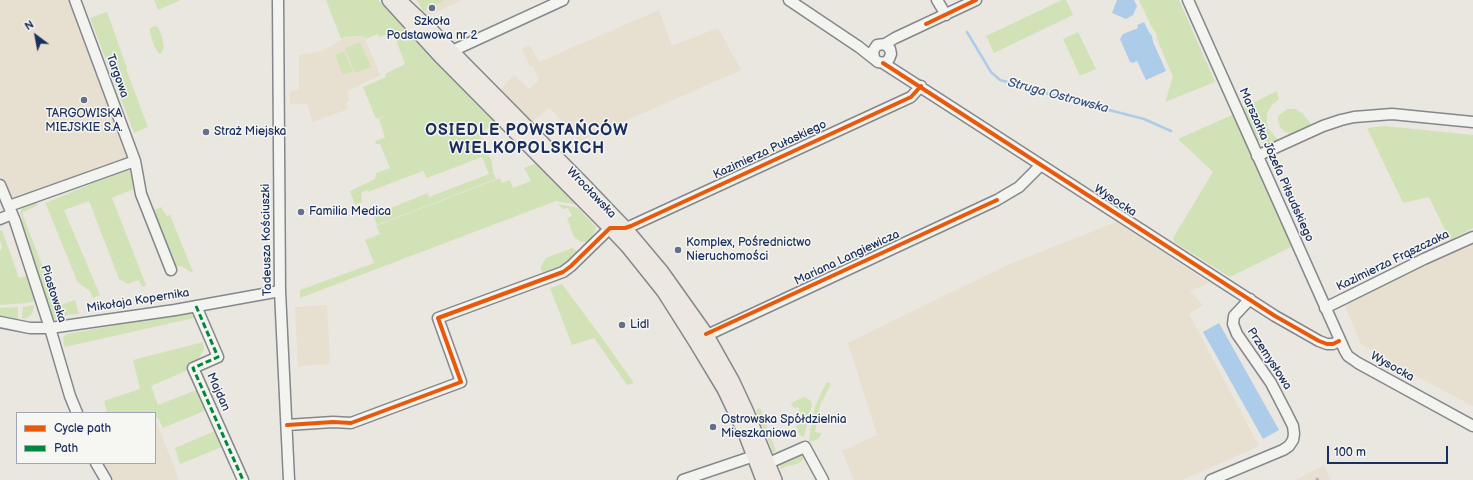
<!DOCTYPE html>
<meta charset="utf-8">
<style>
body{margin:0}
#map{position:relative;width:1473px;height:480px;overflow:hidden;background:#eae7e0;font-family:"Balsamiq Sans",sans-serif}
canvas{display:block}
.legend{position:absolute;left:16px;top:412px;width:140px;height:52px;box-sizing:border-box;background:#f6f6f2;border:1px solid #9ea6b7;margin:0;padding:5px 7px;list-style:none;font-size:12px;color:#1b2f5e}
.legend li{display:flex;align-items:center;gap:8px;height:20px}
.legend b{width:20px;border:1px solid #9ea6b7}
.north{position:absolute;left:16px;top:16px;width:40px;height:40px;-webkit-text-stroke:3px #f6f6f2;paint-order:stroke;rotate:328deg;font-size:11px;font-weight:700;line-height:16px;text-align:center;color:#1b2f5e}
.north::after{content:'';display:block;margin:auto;width:14px;height:18px;background:#1b2f5e;clip-path:polygon(50% 0,100% 100%,50% 72%,0 100%)}
.scale{position:absolute;left:1327px;top:446px;width:121px;height:18px;box-sizing:border-box;border:2px solid #1b2f5e;border-top:0;padding-left:5px;font-size:12px;line-height:14px;white-space:nowrap;color:#1b2f5e;-webkit-text-stroke:3px #f6f6f2;paint-order:stroke}
</style>
<div id="map">
<canvas width="1473" height="480"></canvas>
<ul class="legend">
<li><b style="height:5px;background:#e8590c"></b>Cycle path</li>
<li><b style="height:5px;background:#00873e"></b>Path</li>
</ul>
<div class="north">N</div>
<div class="scale">100 m</div>
</div>
<script>
const ctx = document.querySelector('canvas').getContext('2d');
ctx.lineJoin = 'round';
function fillPath(path, color) { ctx.fillStyle = color; ctx.fill(path, 'evenodd'); }
const poly = rows => new Path2D(rows.map(r => 'M' + r).join(''));
function trace(path, color, width, dash) { ctx.strokeStyle = color; ctx.lineWidth = width; ctx.lineCap = dash ? 'butt' : 'round'; ctx.setLineDash(dash || []); ctx.stroke(path); }
function drawText(font, color, halo, rows, align = 'center') {
  ctx.font = font + ' "Balsamiq Sans",sans-serif'; ctx.lineWidth = 3; ctx.setLineDash([]); ctx.textBaseline = 'middle'; ctx.strokeStyle = halo; ctx.fillStyle = color; for (const [text, x, y, turn = 0] of rows) {
    ctx.save(); ctx.translate(x, y); ctx.rotate((+turn || 0) * Math.PI / 180); ctx.textAlign = isNaN(turn) ? turn : align; if (halo) ctx.strokeText(text, 0, 0); ctx.fillText(text, 0, 0); ctx.restore();
  }
}
fillPath(poly([
 [0,0,70,0,129,158,11,201,0,173],
 [416,0,462,0,428,16,423,11],
 [659,10,672,46,718,28,741,70,580,141,550,108,531,122,501,90,504,85,514,75,529,89,539,80,533,66,530,66,522,49,530,45,539,62],
 [364,36,380,75,347,91,349,101,346,103,348,109,313,122,307,104,290,104,290,91,299,90,299,55,322,51,345,38],
 [1117,222,1209,283,1190,291,1203,305,1189,314,1259,446,1182,480,854,480,842,451,877,435,848,343,1003,267],
 [1473,242,1473,406,1405,370,1361,344,1345,306,1417,268],
 [327,305,330,364,298,366,295,307],
 [155,421,156,421,179,480,106,480,96,463,155,463],
 [1324,465,1331,480,1296,480]
]), '#e7dfcf');
fillPath(poly([
 [154,0,181,0,158,10],
 [326,0,378,0,454,78,499,122,483,131,481,138,492,162,493,172,496,179,377,225,373,215,428,193,429,197,489,174,482,157,427,178,423,171,368,192,367,190,361,193,362,202,355,205,350,191,375,179,376,173,390,168,380,144,376,144,375,141,385,137,379,119,385,116,376,119,363,87,386,77,385,74,405,64,393,32,379,37,378,34,366,39,364,36,345,37,341,39],
 [417,0,444,0,440,3,423,11],
 [1062,0,1066,0,1073,15,994,53,986,36],
 [1139,0,1179,0,1215,82,1165,102,1173,77,1157,39,1156,33,1152,28],
 [107,12,127,68,126,69,148,127,134,133,90,18],
 [155,26,158,27,162,37,164,47,162,52,160,54,158,52,154,46,150,33,150,28],
 [1078,32,1096,69,1080,76,1063,39],
 [360,42,371,67,355,73,345,48],
 [344,51,353,71,343,75,335,55],
 [1277,91,1279,99,1272,105,1267,113,1267,123,1268,128,1278,140,1268,145,1262,143,1256,139,1242,108],
 [1287,109,1296,109,1303,114,1311,124,1310,128,1293,135,1285,132,1280,127,1278,121,1278,116],
 [1234,114,1293,246,1230,277,1174,242,1173,238,1213,172,1178,139],
 [1385,126,1473,135,1473,228,1450,240,1429,197,1403,203,1367,128],
 [537,163,565,190,577,205,556,201,300,298,300,290,374,263,365,240,380,234,376,226,500,178,502,183,510,180,513,188,531,181,524,168],
 [129,170,136,188,112,198,146,285,142,287,139,280,128,284,119,279,89,201,64,210,100,295,93,298,90,291,78,283,45,202,48,202,100,180],
 [34,203,37,203,38,205,22,213,56,301,60,305,75,300,79,314,66,315,66,320,54,319,51,315,17,224,23,221,20,213,23,207],
 [558,204,578,208,596,227,593,236,587,242,581,242,574,237,567,218,572,216,568,208,563,209],
 [161,207,167,216,170,215,193,272,191,272,181,266,174,266,151,211],
 [2,230,19,278,26,276,35,301,27,303,0,305,0,251,2,247,0,240,0,231],
 [572,248,577,251,560,267,544,273,541,270,541,266,546,258],
 [562,284,602,338,634,383,627,385,594,338,572,345,550,288],
 [34,305,34,309,31,315,27,318,22,319,23,307],
 [18,307,18,320,0,318,0,308],
 [195,311,198,317,65,347,64,345,63,337,67,334],
 [203,342,204,349,199,358,190,366,190,369,151,386,158,405,199,389,209,409,163,428,158,418,155,419,155,413,107,413,104,401,140,389,133,360],
 [827,382,831,384,820,405,815,432,821,433,821,435,818,439,809,442,811,426,815,407,822,391],
 [804,397,810,400,812,404,804,436,802,437,799,433,796,425,803,421,798,407,794,408,791,404,793,402],
 [760,408,776,451,773,453,756,410],
 [217,430,224,446,180,464,175,448],
 [804,454,804,458,801,462,792,466,790,465,781,469,779,464]
]), '#d2e2b7');
fillPath(poly([
 [1117,0,1134,0,1137,6,1133,15,1126,19,1112,13],
 [1144,22,1149,32,1152,36,1153,42,1166,71,1146,80,1137,61,1133,63,1130,62,1120,39,1123,34,1138,28,1137,25],
 [1219,323,1279,430,1263,439,1203,332]
]), '#adcce9');
trace(poly([
 [967,32,991,72,1000,80,1078,102,1144,119,1171,131]
]), '#adcce9', 2.5);
const minor = poly([
 [75,0,135,161,141,194,171,270],
 [278,0,280,291,289,480],
 [789,0,859,47,878,62,885,63,889,59,891,54,890,49,885,44,877,45,873,51,874,58],
 [937,0,946,15],
 [1188,0,1345,351,1348,356,1358,363,1473,426],
 [885,44,895,38,976,0],
 [452,51,563,0],
 [883,63,1275,316,1319,341,1327,344,1333,344,1339,341],
 [1257,156,1323,126,1341,120,1354,117,1392,114,1473,122],
 [0,185,15,221,50,328,70,396,77,413],
 [9,206,135,161],
 [0,219,12,214],
 [196,306,218,357,193,368,243,480],
 [1325,308,1424,259,1473,237],
 [0,322,30,328,50,328,175,310,280,291],
 [701,338,997,200,1019,187,1041,165],
 [287,425,333,422,351,423,461,382,438,318,563,272,571,266,610,228,625,228,631,226,911,97,921,86],
 [96,463,106,480],
 [762,466,805,447,823,480],
 [683,480,760,454],
 [1211,480,1283,450,1289,446,1293,440,1294,434,1293,426,1286,412,1271,383,1237,334,1233,324,1234,316,1250,299]
]);
const major = poly([
 [389,0,442,58,610,228,628,247,664,292,695,341,724,389,745,433,763,480],
 [399,0,433,32,584,185,625,228,662,272,706,334,733,382,746,410,775,480]
]);
trace(minor, '#84878c', 13);
trace(major, '#84878c', 16);
trace(minor, '#f3f3f0', 10);
trace(major, '#ece8e1', 13);
trace(poly([
 [1317,479,1318,480]
]), '#b0b2b6', 2.5);
trace(poly([
 [196,306,218,357,193,368,243,480]
]), '#00873e', 3, [6, 3]);
trace(poly([
 [926,24,976,0],
 [883,63,1275,316,1319,341,1327,344,1333,344,1339,341],
 [706,334,997,200],
 [287,425,333,422,351,423,461,382,438,318,563,272,571,266,610,228,625,228,631,226,911,97,921,86]
]), '#e8590c', 4);
for (const [x, y, r, color] of [
 [432,8,4,"#636f8c"],
 [84,100,4,"#636f8c"],
 [206,132,4,"#636f8c"],
 [301,212,4,"#636f8c"],
 [678,250,4,"#636f8c"],
 [622,325,4,"#636f8c"],
 [713,427,4,"#636f8c"]
]) { const dot = new Path2D(); dot.arc(x, y, r, 0, 2 * Math.PI); ctx.fillStyle = color; ctx.fill(dot); trace(dot, '#f6f6f2', 1.5); }
drawText('12px', '#1b2f5e', '#f6f6f2', [
 ["Szkoła",432,22,"center"],
 ["Podstawowa nr 2",432,36,"center"],
 ["TARGOWISKA",84,114,"center"],
 ["MIEJSKIE S.A.",84,128,"center"],
 ["Straż Miejska",214,132],
 ["Familia Medica",309,212],
 ["Komplex, Pośrednictwo",686,243],
 ["Nieruchomości",686,257],
 ["Lidl",630,325],
 ["Ostrowska Spółdzielnia",721,420],
 ["Mieszkaniowa",721,434]
], 'left');
drawText('12px', '#1b2f5e', '#f6f6f2', [
 ["Targowa",117,76,70],
 ["Kazimierza Pułaskiego",770,150,-25],
 ["Marszałka Józefa Piłsudskiego",1276,165,66],
 ["Wrocławska",591,193,46],
 ["Wysocka",1115,201,33],
 ["Tadeusza Kościuszki",267,240,-91],
 ["Mariana Langiewicza",847,258,-25],
 ["Kazimierza Frąszczaka",1393,261,-26],
 ["Piastowska",53,294,72],
 ["Mikołaja Kopernika",138,301,-9],
 ["Przemysłowa",1269,359,57],
 ["Wysocka",1392,367,29],
 ["Majdan",218,392,66]
]);
drawText('italic 13px', '#395382', '#f6f6f2', [
 ["Struga Ostrowska",1058,96,15]
]);
ctx.letterSpacing = '1px';
drawText('bold 16px', '#1b2f5e', '#f6f6f2', [
 ["OSIEDLE POWSTAŃCÓW",527,131],
 ["WIELKOPOLSKICH",527,149]
]);
ctx.letterSpacing = '0px';
</script>
